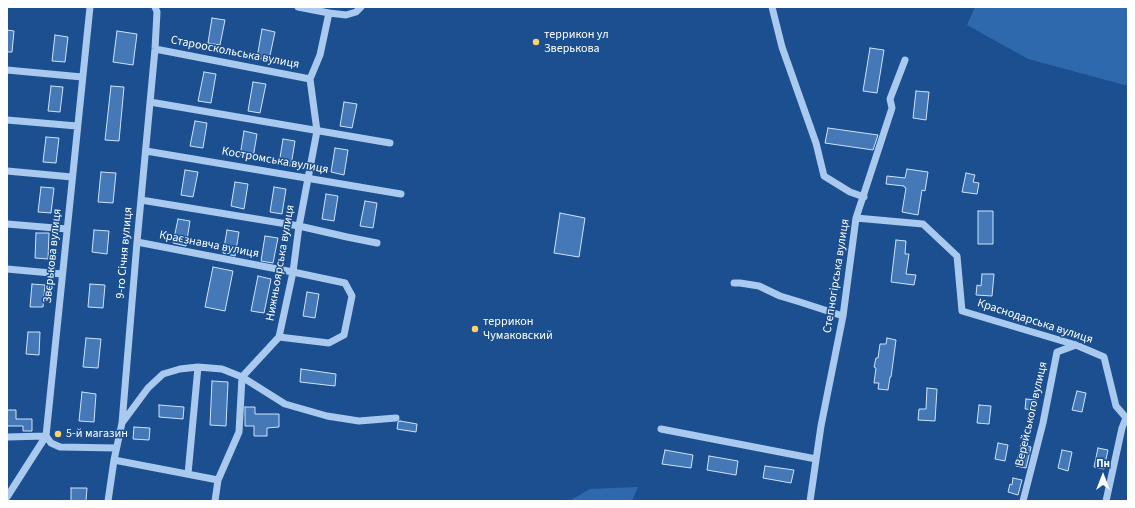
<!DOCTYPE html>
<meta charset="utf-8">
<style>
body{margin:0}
#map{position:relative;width:1135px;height:508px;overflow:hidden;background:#1b4f8f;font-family:"Source Sans 3",sans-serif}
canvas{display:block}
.frame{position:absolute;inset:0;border:8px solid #fff;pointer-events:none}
.north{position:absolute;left:1083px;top:456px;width:40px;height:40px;-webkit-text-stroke:3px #1b4f8f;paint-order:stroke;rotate:0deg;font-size:11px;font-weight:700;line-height:16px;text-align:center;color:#fff}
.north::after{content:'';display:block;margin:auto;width:14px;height:18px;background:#fff;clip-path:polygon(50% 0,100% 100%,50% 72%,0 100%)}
</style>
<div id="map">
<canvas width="1135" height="508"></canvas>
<div class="frame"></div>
<div class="north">Пн</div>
</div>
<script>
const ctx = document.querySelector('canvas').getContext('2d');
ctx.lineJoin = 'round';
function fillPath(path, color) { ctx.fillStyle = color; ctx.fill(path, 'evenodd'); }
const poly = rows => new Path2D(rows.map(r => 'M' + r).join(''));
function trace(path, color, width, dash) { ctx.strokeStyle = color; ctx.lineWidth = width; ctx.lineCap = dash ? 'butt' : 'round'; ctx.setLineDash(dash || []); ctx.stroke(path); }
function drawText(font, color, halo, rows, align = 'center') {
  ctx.font = font + ' "Source Sans 3",sans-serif'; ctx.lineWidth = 3; ctx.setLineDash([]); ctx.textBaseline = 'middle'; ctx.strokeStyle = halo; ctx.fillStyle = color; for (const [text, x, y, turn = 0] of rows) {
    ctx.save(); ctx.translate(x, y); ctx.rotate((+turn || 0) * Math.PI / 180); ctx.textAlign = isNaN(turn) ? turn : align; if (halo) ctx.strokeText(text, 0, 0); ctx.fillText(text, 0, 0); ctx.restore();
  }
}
fillPath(poly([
 [975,7,1128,7,1128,86,1028,59,967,25],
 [638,487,632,501,569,501,590,489]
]), '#2e69ad');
const building = poly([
 [212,18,225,20,220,45,208,43,212,18],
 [262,29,275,32,269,60,257,58,262,29],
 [7,30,14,31,12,52,7,52,7,30],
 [117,31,137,34,133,65,113,62,117,31],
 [55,35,68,37,65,62,52,61,55,35],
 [870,48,884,50,877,93,863,91,870,48],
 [204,72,216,74,211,103,198,101,204,72],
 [253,82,266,84,260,113,248,111,253,82],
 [51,86,63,87,60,112,48,111,51,86],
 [111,86,124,87,119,141,105,140,111,86],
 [916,91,929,92,926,120,913,118,916,91],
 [344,102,357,104,352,128,340,126,344,102],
 [195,121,207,123,203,148,190,146,195,121],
 [828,128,878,135,873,150,825,143,828,128],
 [244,131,257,134,253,158,240,156,244,131],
 [46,137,59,138,56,163,43,162,46,137],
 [283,139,295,141,291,166,279,164,283,139],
 [335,148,348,150,344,175,331,172,335,148],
 [907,169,928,172,925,191,922,190,918,215,902,212,906,188,904,187,904,186,886,184,887,176,905,178,907,169],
 [185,170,198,172,193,197,181,195,185,170],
 [101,172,116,173,113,203,98,202,101,172],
 [966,173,975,175,973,182,979,183,977,194,962,192,966,173],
 [235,182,248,184,244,209,231,206,235,182],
 [41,187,54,188,51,213,38,212,41,187],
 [274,187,286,189,282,214,270,212,274,187],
 [326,194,338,196,334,221,322,219,326,194],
 [365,201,377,203,373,228,360,226,365,201],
 [978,211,993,211,993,244,978,244,978,211],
 [560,213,585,218,579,257,554,253,560,213],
 [178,219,190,221,186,246,173,243,178,219],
 [94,230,109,231,107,254,92,252,94,230],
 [227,230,239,232,235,256,223,253,227,230],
 [36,233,49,233,48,259,35,258,36,233],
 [265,236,278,238,273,263,261,261,265,236],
 [896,240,906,241,905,254,909,254,906,274,916,275,914,285,891,282,896,240],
 [213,267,233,271,225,311,205,307,213,267],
 [982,274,994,274,992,296,976,295,977,285,981,286,982,274],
 [258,276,271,279,264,313,251,311,258,276],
 [32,284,45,285,43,307,30,307,32,284],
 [90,284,105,285,103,308,88,307,90,284],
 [307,292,319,294,315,318,303,316,307,292],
 [28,332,40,332,39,355,26,354,28,332],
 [86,338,101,339,98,368,83,367,86,338],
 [887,338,896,340,891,377,890,377,888,390,878,389,879,383,874,383,876,368,874,367,876,358,878,358,880,344,886,344,887,338],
 [301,369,336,374,335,386,300,382,301,369],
 [212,381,228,382,226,426,210,425,212,381],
 [927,388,937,389,935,421,918,420,919,409,926,409,927,388],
 [1077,391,1086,393,1082,412,1072,410,1077,391],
 [82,392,96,394,94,422,79,421,82,392],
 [1026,399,1036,400,1035,410,1025,409,1026,399],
 [159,405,184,407,183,419,159,417,159,405],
 [979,405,991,406,989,424,977,423,979,405],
 [245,407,255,407,255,414,279,414,279,427,267,428,267,436,254,436,254,426,245,426,245,407],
 [7,410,16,410,16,419,32,419,32,431,23,431,23,426,7,426,7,410],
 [400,421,417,424,416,432,397,429,398,422,400,421],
 [134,427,150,428,149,440,133,439,134,427],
 [998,443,1008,445,1005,461,995,459,998,443],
 [1021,445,1031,447,1026,468,1016,466,1021,445],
 [1098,448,1108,450,1104,469,1094,467,1098,448],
 [665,450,693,455,691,468,662,464,665,450],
 [1062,450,1072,452,1068,471,1058,468,1062,450],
 [709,456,738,461,736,475,707,470,709,456],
 [765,466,794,470,791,483,763,478,765,466],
 [1013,478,1022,480,1018,495,1008,492,1010,484,1012,485,1013,478],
 [71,488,87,488,86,501,71,501,71,488]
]);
fillPath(building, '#4478b7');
trace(building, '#cfe3fa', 1);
trace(poly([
 [298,7,329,13,346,15,356,12,361,7],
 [772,7,782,47,816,143,824,176,850,192,864,197],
 [155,49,310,79],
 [7,70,82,77],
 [150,102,390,143],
 [7,120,77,126],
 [146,151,401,194],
 [7,171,72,177],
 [141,200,299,226,347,237,377,243],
 [856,218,923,224,957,256,962,311,1076,345,1104,357,1116,406,1128,420],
 [7,224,67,229],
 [137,242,293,272,345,283,352,296,344,335,329,343,279,337],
 [7,269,62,274],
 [734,283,740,283,759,286,780,296,800,302,843,316],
 [122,423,148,388,163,374,180,369,198,367,222,369,242,377,285,404,327,416,359,421,396,418],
 [661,429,816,459],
 [7,437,46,436,51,443,60,447,116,448],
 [114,460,218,480],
 [188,474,198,367],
 [7,497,46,436,90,7],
 [108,501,114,460,122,423,137,242,155,49,157,12,155,7],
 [215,501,218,480,239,432,242,377,279,337,293,272,299,226,317,131,310,79,320,55,329,13],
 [810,501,821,426,843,316,856,218,892,108,890,99,905,60],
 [1023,501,1043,423,1057,352,1076,345],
 [1106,501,1122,428,1126,418]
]), '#a9c9ee', 7);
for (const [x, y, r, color] of [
 [536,42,4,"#ffd166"],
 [475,329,4,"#ffd166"],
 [58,434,4,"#ffd166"]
]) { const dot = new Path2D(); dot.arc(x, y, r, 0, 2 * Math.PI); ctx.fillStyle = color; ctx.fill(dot); trace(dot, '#1b4f8f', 1.5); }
drawText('12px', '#fff', '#1b4f8f', [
 ["террикон ул",544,35],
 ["Зверькова",544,49],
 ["террикон",483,322],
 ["Чумаковский",483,336],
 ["5-й магазин",66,434]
], 'left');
drawText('12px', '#fff', '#1b4f8f', [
 ["Старооскольська вулиця",235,53,11],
 ["Костромська вулиця",275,161,10],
 ["Краєзнавча вулиця",209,245,11],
 ["9-го Січня вулиця",125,253,-85],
 ["Звєрькова вулиця",53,256,-84],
 ["Нижньоярська вулиця",281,263,-80],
 ["Степногірська вулиця",837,276,-81],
 ["Краснодарська вулиця",1035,322,18],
 ["Верейського вулиця",1032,414,-77]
]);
</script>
